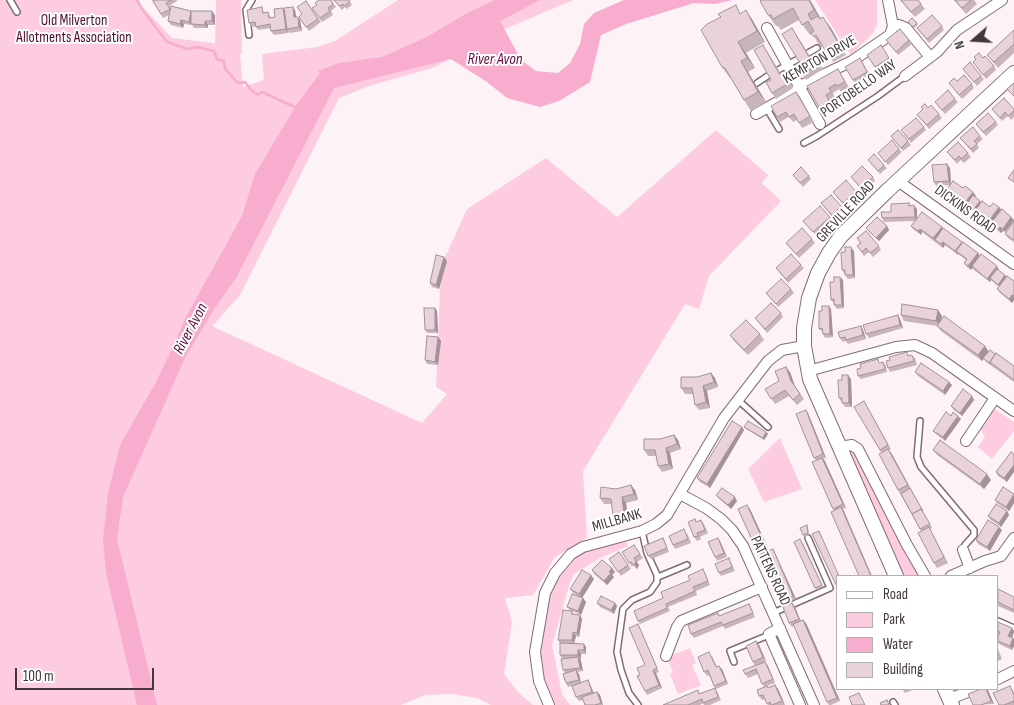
<!DOCTYPE html>
<style>
body{margin:0}
#map{position:relative;width:1014px;height:705px;overflow:hidden;background:#fdf3f7;font-family:"Sofia Sans Condensed",sans-serif}
canvas{display:block}
.legend{position:absolute;left:836px;top:575px;width:162px;height:115px;box-sizing:border-box;background:#fff;border:1px solid #b4b0b1;margin:0;padding:6px 9px;list-style:none;font-size:15px;color:#43393d}
.legend li{display:flex;align-items:center;gap:10px;height:25px}
.legend b{width:25px;border:1px solid #b4b0b1}
.north{position:absolute;left:949px;top:15px;width:50px;height:50px;-webkit-text-stroke:4px #fff;paint-order:stroke;rotate:251deg;font-size:14px;font-weight:700;line-height:20px;text-align:center;color:#43393d}
.north::after{content:'';display:block;margin:auto;width:18px;height:22px;background:#43393d;clip-path:polygon(50% 0,100% 100%,50% 72%,0 100%)}
.scale{position:absolute;left:15px;top:668px;width:139px;height:22px;box-sizing:border-box;border:2px solid #43393d;border-top:0;padding-left:6px;font-size:15px;line-height:18px;white-space:nowrap;color:#43393d;-webkit-text-stroke:4px #fff;paint-order:stroke}
</style>
<div id="map">
<canvas width="1014" height="705"></canvas>
<ul class="legend">
<li><b style="height:6px;background:#fff"></b>Road</li>
<li><b style="height:14px;background:#fdcce1"></b>Park</li>
<li><b style="height:14px;background:#f8acce"></b>Water</li>
<li><b style="height:14px;background:#e9d2db"></b>Building</li>
</ul>
<div class="north">N</div>
<div class="scale">100 m</div>
</div>
<script>
const ctx = document.querySelector('canvas').getContext('2d');
ctx.lineJoin = 'round';
function fillPath(path, color) { ctx.fillStyle = color; ctx.fill(path, 'evenodd'); }
const poly = rows => new Path2D(rows.map(r => 'M' + r).join(''));
function trace(path, color, width, dash) { ctx.strokeStyle = color; ctx.lineWidth = width; ctx.lineCap = dash ? 'butt' : 'round'; ctx.setLineDash(dash || []); ctx.stroke(path); }
function drawText(font, color, halo, rows, align = 'center') {
  ctx.font = font + ' "Sofia Sans Condensed",sans-serif'; ctx.lineWidth = 4; ctx.setLineDash([]); ctx.textBaseline = 'middle'; ctx.strokeStyle = halo; ctx.fillStyle = color; for (const [text, x, y, turn = 0] of rows) {
    ctx.save(); ctx.translate(x, y); ctx.rotate((+turn || 0) * Math.PI / 180); ctx.textAlign = isNaN(turn) ? turn : align; if (halo) ctx.strokeText(text, 0, 0); ctx.fillText(text, 0, 0); ctx.restore();
  }
}
fillPath(poly([
 [0,0,136,0,172,38,215,43,216,0,241,0,242,53,240,54,243,87,264,80,262,54,317,47,335,41,398,0,573,0,505,29,435,67,369,86,339,98,240,295,212,326,422,423,447,394,436,387,441,266,467,209,546,158,617,217,716,130,768,175,762,183,781,201,709,276,699,309,685,304,583,471,587,538,555,557,533,595,505,598,512,622,504,674,519,693,533,705,491,705,477,698,452,694,425,695,401,705,0,705],
 [815,0,877,0,877,25,873,33,851,55],
 [993,408,1014,422,1014,431,992,459,978,447,985,437,981,430,981,427],
 [780,438,802,489,764,502,748,469],
 [850,451,853,451,858,458,904,551,920,576,902,576,847,454],
 [625,538,628,546,600,558,574,574,570,582,552,645,562,694,570,705,556,705,548,692,541,672,539,651,545,614,552,586,566,564,579,553],
 [690,648,696,663,692,665,701,685,678,694,670,674,673,672,667,657]
]), '#fdcce1');
fillPath(poly([
 [495,0,540,0,500,21,521,60,536,71,558,73,570,63,580,44,584,24,594,13,624,0,733,0,714,4,694,3,626,24,601,35,590,82,559,101,540,107,507,98,487,82,451,59,334,88,236,278,214,309,185,358,123,497,117,539,157,705,137,705,106,573,103,539,108,493,120,445,155,384,172,349,186,317,242,216,255,174,295,107,320,73,318,71,339,63,382,57,427,37,469,12]
]), '#f8acce');
trace(poly([
 [137,0,142,9,167,42,188,49,197,47,214,51,217,59,224,61,225,69,238,83,245,82,251,90,258,95,262,92,297,108]
]), '#f8acce', 2.5);
const lane = poly([
 [10,0,17,12],
 [249,35,246,10,252,0],
 [808,53,817,48],
 [778,70,798,59],
 [757,83,769,75],
 [767,109,779,129],
 [804,143,817,136,878,96,905,76],
 [738,400,768,427],
 [920,421,917,457,921,467,974,530,974,535,965,545,963,550],
 [658,577,687,565],
 [773,613,830,588,808,538],
 [998,621,1014,628],
 [734,662,730,651,769,635],
 [893,702,895,705],
 [638,705,629,693,621,670,617,652,623,609,632,600,650,592,657,582,657,575,647,553,642,531]
]);
const street = poly([
 [893,26,899,25,906,28,930,57],
 [767,28,820,124],
 [905,76,937,52,957,30,1002,0],
 [756,114,793,93,800,86,852,61,890,35,893,26,888,0],
 [898,181,1014,264],
 [808,371,896,347,915,345,932,353,1014,411],
 [966,441,995,398],
 [839,447,852,445,858,449,907,545,925,576],
 [680,494,706,508,721,519,732,530,743,546,814,705],
 [963,550,970,568],
 [951,576,985,561,1001,556,1014,538],
 [780,628,769,634,800,705],
 [666,656,677,627,681,621,762,587],
 [998,679,1014,671],
 [950,699,975,689],
 [549,705,539,681,535,652,545,593,555,573,571,554,583,547,642,531,656,524,667,515,724,418,768,361,782,350,804,346]
]);
const secondary = poly([
 [896,576,810,379,804,346,804,328,809,298,818,273,829,253,841,236,887,191,1014,73],
 [945,689,952,705]
]);
trace(lane, '#816c75', 8);
trace(street, '#816c75', 12);
trace(secondary, '#816c75', 16);
trace(lane, '#fff', 5);
trace(street, '#fff', 10);
trace(secondary, '#fff', 14);
fillPath(poly([
 [152,0,177,0,177,1,169,6,171,9,215,15,215,25,208,25,208,28,194,28,192,25,184,24,183,28,171,25,168,21,169,15,163,18],
 [331,0,336,7,331,11,333,15,322,22,312,8],
 [334,0,349,0,352,5,347,9,345,7,342,10],
 [761,0,810,0,821,19,831,28,846,55,833,62,823,46,821,47,812,34,810,35,799,20,781,30,778,26,776,26,768,15],
 [900,0,918,0,925,9,915,17],
 [954,0,974,0,977,4,966,14],
 [306,1,321,22,309,31,299,17,302,14],
 [284,9,295,10,296,17,298,17,300,20,302,31,289,33,288,31,288,33,274,35,271,31,271,28,258,30,255,26,252,27,249,23,264,11,265,13,268,12,271,18,275,17],
 [746,10,753,21,765,42,746,53,755,68,748,72,766,102,751,111,744,100,731,78,730,78,722,67,720,17,718,14,741,13],
 [917,23,918,25,914,28,909,24],
 [942,26,944,30,929,43,917,28],
 [792,28,810,56,818,59,823,69,806,80,802,74],
 [1014,30,1014,53,998,68,987,55],
 [886,40,909,40,912,44,898,55],
 [881,45,891,61,877,70,867,55],
 [767,51,781,74,787,78,793,88,776,99,772,93],
 [983,58,994,66,996,70,986,79,973,62],
 [862,62,870,75,855,84,853,80],
 [838,69,849,87,841,92,839,89,833,93,835,98,830,101,834,109,824,115,807,86],
 [963,69,981,76,984,79,977,86],
 [949,83,972,84,974,88,962,99],
 [796,92,814,122,802,128,797,120,793,122,789,117,780,122,777,117],
 [955,99,958,102,945,114,935,102],
 [928,108,939,114,942,118,929,129,917,115],
 [992,109,1014,109,1014,117,1011,120,1008,116,1002,121],
 [996,122,998,125,986,136,976,124],
 [924,127,926,130,911,143,904,134],
 [891,136,908,141,911,145,903,151],
 [980,136,983,139,977,144,979,148,973,153,960,138],
 [899,149,902,152,888,165,878,153],
 [947,152,968,153,971,157,964,163,961,160,957,164],
 [868,160,884,165,887,168,880,174],
 [950,168,951,184,963,188,976,196,975,197,981,203,990,207,999,207,1001,210,1011,217,1014,220,1005,232,1003,231,1001,233,993,227,992,225,978,215,976,213,976,214,967,207,967,208,949,194,946,190,950,185,936,186,934,182],
 [793,175,809,176,811,179,803,187],
 [851,177,873,177,875,181,864,192],
 [833,192,856,192,858,195,845,207],
 [821,203,841,206,844,210,834,219],
 [909,203,911,206,917,209,917,218,943,229,962,243,978,253,980,256,999,270,999,271,1006,277,1014,281,1014,300,1012,303,1000,293,997,289,999,287,991,280,990,282,974,270,972,267,971,270,967,267,964,263,966,260,958,254,958,255,945,245,943,248,922,232,921,235,914,230,911,226,915,221,884,222,882,218,891,212],
 [830,217,832,221,816,235,803,221],
 [1014,221,1014,242,1008,238,1005,234],
 [887,226,889,230,879,241,869,232,866,228],
 [857,238,879,246,881,250,873,257,869,252,864,256,857,246,860,243],
 [812,239,815,243,799,258,786,243],
 [854,251,855,278,848,279,842,270],
 [447,261,439,289,432,287,430,283],
 [801,265,804,268,788,283,776,268],
 [843,280,844,308,837,309,834,305,834,303,831,300,834,282],
 [791,289,794,293,778,307,766,293],
 [829,306,831,309,833,337,825,338,823,334,823,332,819,329,822,311],
 [435,308,437,311,438,333,427,333,425,330],
 [938,310,942,316,941,320,985,346,988,351,1014,366,1014,382,986,362,984,359,982,361,941,331,937,326,904,321,901,315],
 [781,313,783,317,767,333,755,318],
 [898,315,900,319,903,328,869,338,866,334],
 [861,326,863,330,866,339,848,344,846,341,843,342,840,338],
 [760,334,764,340,748,355,734,341,730,335],
 [438,337,441,341,438,365,427,364,425,360],
 [910,355,915,358,917,365,890,372,888,368],
 [883,362,886,366,887,372,861,379,858,376],
 [790,372,795,386,804,399,797,405,789,396,775,404,765,389,779,381],
 [915,372,949,382,952,385,945,395,918,376],
 [711,373,715,378,718,387,707,391,710,408,699,410,695,405,693,394,685,394,681,388,697,377],
 [848,375,851,379,852,407,845,407,839,398,842,380],
 [972,396,974,400,962,416,954,410,951,406],
 [864,401,891,449,889,450,932,528,930,529,948,563,937,568,934,563,921,531,898,490,881,452,854,407],
 [808,413,826,458,823,459,846,508,843,509,844,511,834,510,833,509,816,460,814,458],
 [951,416,961,419,945,441,936,434,933,431],
 [742,427,744,430,710,488,700,482,697,478],
 [744,427,766,432,768,434,764,440,746,429],
 [674,435,678,440,681,449,670,453,673,469,662,472,658,466,656,456,648,456,644,450],
 [933,450,991,480,984,489,937,455],
 [1011,452,1007,482,998,476,996,472],
 [635,490,638,500,626,503,628,519,617,521,613,516,612,504,604,504,600,498],
 [1014,494,1014,503,1009,511,997,503,995,500],
 [716,495,737,501,731,509,719,499],
 [750,509,769,551,773,549,775,553,796,599,785,604,783,600,763,555,761,556,758,553],
 [1007,511,1009,515,1001,527,991,520,988,516],
 [701,520,704,524,708,533,700,537,701,539,697,541,694,537,697,522],
 [807,525,808,527,809,535,805,537,803,535],
 [1002,530,990,551,978,544,976,540],
 [687,533,691,543,675,549,673,545],
 [663,538,665,542,669,552,651,559,648,556],
 [720,541,727,557,717,561,715,557],
 [802,541,823,587,817,590,815,588],
 [634,545,643,558,637,562,639,565,637,569,634,565,632,567,622,552],
 [619,552,631,569,621,576,609,559],
 [731,562,735,571,721,576,719,573],
 [612,568,615,572,612,575,614,577,607,585,594,574,592,570],
 [705,573,710,585,696,591,697,595,668,607,670,611,640,624,638,621],
 [594,579,582,598,586,602,581,615,572,611,574,614,580,615,582,619,579,637,576,636,574,643,584,644,586,647,586,654,581,654,581,659,580,659,583,671,577,672,579,674,581,683,588,680,590,684,594,693,597,692,600,695,603,705,585,705,583,700,579,701,576,697,575,685,568,687,566,683,565,673,563,670,565,659,562,659,560,655,560,643,558,640,572,611,570,610,567,607,581,598,573,593,570,589],
 [998,589,1014,597,1014,613,998,606],
 [597,603,615,603,617,606,614,614,600,607],
 [792,603,795,607,801,621,806,623,840,701,831,705,829,705,827,702,794,626,792,627,789,623],
 [749,604,751,608,755,617,725,629,723,626,694,638,691,634,718,613,720,616],
 [998,622,1012,628,1014,631,1012,638,1012,650,999,644,998,642,998,637,999,634,998,634],
 [638,624,640,628,659,672,656,673,662,688,647,695,645,691,645,665],
 [759,645,766,661,755,666,753,662],
 [998,649,1002,659,998,661],
 [712,656,717,667,722,669,728,684,716,689,714,686,709,675,707,676,704,672],
 [765,662,768,666,775,683,767,686,768,688,775,685,778,689,785,705,768,705,765,699,762,700,759,696,764,687,758,674,748,678,745,674],
 [902,689,915,689,905,693],
 [981,689,987,689,994,704,973,705],
 [1012,689,1014,693,1014,705,999,705],
 [717,691,721,700,710,705,704,705,703,703,700,705,663,705,700,694]
]), '#c8b5bc');
fillPath(poly([
 [809,0,810,0,822,21,814,10],
 [293,7,295,10,297,21,294,17],
 [283,8,285,11,287,29,288,33,286,29],
 [746,10,753,21,765,42,757,31],
 [191,11,194,14,191,25,189,22],
 [212,11,215,15,215,25,212,21],
 [298,17,300,20,302,31,299,27],
 [823,17,831,28,846,55,839,44],
 [181,20,184,24,183,28,180,24],
 [205,21,208,25,208,28,205,25],
 [738,42,746,53,755,68,747,58],
 [741,61,748,72,766,102,758,92],
 [796,92,800,97,814,122,810,116],
 [947,164,950,168,951,185,949,181],
 [973,192,976,196,968,206,966,205,967,207,967,208,964,204],
 [980,201,983,205,975,211,976,213,976,214,973,210],
 [914,205,917,209,917,221,915,217],
 [999,207,1002,211,991,225,989,221],
 [1011,217,1014,220,1005,232,1003,229],
 [887,226,889,230,879,241,876,238],
 [942,227,944,231,935,240,936,242,933,238],
 [1000,227,1003,231,1001,233,999,229],
 [920,229,922,232,921,235,918,231],
 [943,242,945,245,943,248,941,244],
 [962,242,964,246,956,251,958,254,958,255,955,251],
 [851,247,854,251,855,278,853,275],
 [978,253,980,257,971,270,968,266],
 [444,257,447,261,439,289,436,285],
 [997,266,999,270,992,280,990,278,991,280,990,282,987,279],
 [1005,275,1008,279,1001,288,998,285],
 [840,277,843,280,844,308,842,305],
 [1012,295,1014,298,1014,300,1012,303,1009,299],
 [829,306,831,309,833,337,830,334],
 [435,308,437,311,438,333,435,330],
 [938,310,942,316,940,326,936,321],
 [898,315,900,319,903,328,900,325],
 [861,326,863,330,866,339,863,335],
 [438,337,441,341,438,365,435,362],
 [985,346,989,352,982,361,978,355],
 [786,367,790,372,795,387,791,381],
 [711,373,715,378,718,387,714,382],
 [848,375,851,379,852,407,849,403],
 [949,382,952,385,945,395,943,391],
 [703,386,707,391,710,408,706,402],
 [972,396,974,400,962,416,960,413],
 [806,410,808,413,826,458,823,454],
 [958,416,961,419,945,441,943,437],
 [742,427,744,430,710,488,707,484],
 [766,432,768,434,764,440,763,438],
 [674,435,678,440,681,449,677,444],
 [666,448,670,453,673,469,669,464],
 [888,449,892,454,932,528,930,524],
 [822,458,825,461,846,508,843,504],
 [1014,465,1014,472,1007,482,1004,478],
 [987,474,991,480,984,489,980,484],
 [631,485,635,490,638,500,634,494],
 [1014,495,1014,503,1009,511,1006,507],
 [622,497,626,503,628,519,624,514],
 [735,497,737,501,731,509,728,505],
 [747,505,750,509,770,552,767,549],
 [841,507,844,511,872,576,871,576],
 [1007,511,1009,515,1001,527,999,523],
 [999,527,1002,530,990,551,987,547],
 [718,538,720,541,727,557,724,553],
 [773,549,775,553,796,599,793,596],
 [636,561,639,565,637,569,634,565],
 [612,568,615,572,612,575,614,577,607,585,604,581,609,572],
 [591,575,594,579,582,598,579,594],
 [583,598,586,602,581,615,578,611],
 [615,603,617,606,614,614,611,610],
 [792,603,795,607,801,623,799,619],
 [580,615,582,619,579,637,577,633],
 [803,620,806,623,840,701,837,698],
 [1012,628,1014,632,1011,640,1008,636],
 [573,632,576,636,574,644,572,640],
 [1013,638,1014,639,1014,646,1012,650,1010,646],
 [756,641,759,645,766,661,763,657],
 [584,644,586,647,586,654,584,650],
 [578,650,581,654,581,659,578,655],
 [578,657,581,660,583,671,580,668],
 [765,662,768,666,775,683,773,679],
 [719,666,722,669,728,684,726,681],
 [576,670,579,674,581,683,579,680],
 [653,670,656,673,662,688,659,685],
 [588,680,590,684,594,695,592,692],
 [775,685,778,689,785,705,782,701],
 [986,689,988,690,994,704,991,701],
 [597,692,600,695,603,705,601,703]
]), '#a39399');
const building = poly([
 [155,0,171,0,166,3,170,9,161,14,153,1,155,0],
 [319,0,331,0,333,4,328,8,330,11,320,18,312,8,317,5,315,3,319,0],
 [334,0,349,0,350,1,344,6,343,4,339,6,334,0],
 [761,0,809,0,814,10,808,14,811,20,818,16,820,19,823,17,839,44,826,52,816,35,814,37,811,33,814,31,808,21,802,25,793,8,773,19,771,15,768,15,760,1,761,0],
 [901,0,918,0,921,4,911,12,901,0],
 [955,0,971,0,962,8,955,0],
 [306,1,318,19,306,27,299,17,302,14,297,7,306,1],
 [736,5,740,14,746,10,757,31,738,42,747,58,741,61,758,92,744,100,725,68,722,67,701,30,707,24,721,17,718,14,736,5],
 [171,6,191,11,189,22,181,20,180,24,168,21,171,6],
 [262,7,263,13,268,12,269,18,275,17,274,9,283,8,286,29,271,31,270,24,256,27,255,22,249,23,247,10,262,7],
 [293,7,294,17,298,17,299,27,287,29,284,8,293,7],
 [191,11,212,11,212,21,205,21,205,25,191,24,191,11],
 [932,15,942,26,927,39,917,28,932,15],
 [912,18,917,23,913,27,908,22,912,18],
 [792,28,809,57,814,54,819,64,802,74,797,65,800,63,782,34,792,28],
 [900,29,909,40,896,52,886,40,900,29],
 [1014,30,1014,44,994,62,987,55,1014,30],
 [763,45,780,75,784,73,789,83,772,93,766,82,771,80,754,50,763,45],
 [881,45,889,58,875,67,867,55,881,45],
 [979,53,983,58,985,56,994,66,983,75,973,62,976,59,974,57,979,53],
 [860,58,867,72,853,80,845,67,860,58],
 [970,62,981,76,974,82,963,69,970,62],
 [838,69,845,82,837,86,836,84,829,88,831,92,826,95,830,103,820,109,807,86,838,69],
 [964,75,972,84,959,95,949,83,954,78,957,81,964,75],
 [1014,83,1014,96,1007,89,1014,83],
 [948,90,955,99,942,110,935,102,948,90],
 [796,92,810,116,799,123,794,114,789,117,786,112,777,117,771,106,796,92],
 [1004,98,1014,109,1014,111,1008,116,1005,112,1000,118,992,109,1004,98],
 [925,104,928,108,931,105,939,114,927,125,917,115,923,109,921,107,925,104],
 [988,113,996,122,983,132,976,124,988,113],
 [916,118,924,127,909,139,901,130,916,118],
 [973,127,980,136,974,141,977,144,971,149,960,138,973,127],
 [898,130,908,141,901,148,891,136,898,130],
 [892,140,899,149,885,162,878,153,892,140],
 [958,142,968,153,961,159,959,156,955,160,947,152,958,142],
 [874,154,884,165,878,171,868,160,874,154],
 [947,164,949,181,934,182,932,165,947,164],
 [862,166,873,177,861,188,851,177,862,166],
 [801,167,809,176,800,183,793,175,801,167],
 [1014,170,1014,182,1008,178,1014,170],
 [846,180,856,192,843,203,833,192,846,180],
 [953,181,963,188,965,186,973,192,964,204,946,190,953,181],
 [831,195,841,206,832,215,821,203,831,195],
 [973,195,980,201,973,210,966,205,973,195],
 [982,201,990,207,993,203,999,207,989,221,975,211,982,201],
 [909,203,909,206,914,205,915,217,882,218,881,212,891,212,891,204,909,203],
 [820,206,830,217,813,232,803,221,820,206],
 [1002,209,1011,217,1003,229,1000,227,999,229,991,223,1002,209],
 [922,212,942,227,933,238,920,229,918,231,911,226,922,212],
 [877,217,887,226,876,238,866,228,877,217],
 [1014,221,1014,240,1005,234,1014,221],
 [802,228,812,239,796,254,786,243,802,228],
 [943,228,962,242,955,251,943,242,941,244,935,240,943,228],
 [866,231,879,246,870,253,866,248,862,252,857,246,861,243,857,238,866,231],
 [963,242,978,253,968,266,964,263,967,259,956,251,963,242],
 [845,247,851,247,853,275,845,275,845,270,842,270,841,252,845,252,845,247],
 [791,254,801,265,786,279,776,268,791,254],
 [981,254,997,266,987,279,972,266,981,254],
 [436,255,444,257,436,285,430,283,436,255],
 [997,269,1005,275,998,285,990,278,997,269],
 [1007,276,1014,281,1014,296,1012,295,1009,299,997,289,1007,276],
 [834,277,840,277,842,305,834,305,834,299,831,300,830,282,834,282,834,277],
 [781,279,791,289,776,304,766,293,781,279],
 [771,303,781,313,765,329,755,318,771,303],
 [902,304,938,310,936,321,901,315,902,304],
 [822,306,829,306,830,334,823,334,822,328,819,329,819,311,822,311,822,306],
 [424,308,435,308,435,330,425,330,424,308],
 [898,315,900,325,866,334,863,325,898,315],
 [944,316,985,346,978,355,937,326,944,316],
 [746,320,760,334,744,350,730,335,746,320],
 [861,326,863,335,846,340,845,337,840,338,838,332,861,326],
 [427,336,438,337,435,362,425,360,427,336],
 [990,350,995,354,990,362,991,364,983,358,990,350],
 [907,352,908,356,912,355,914,361,888,368,886,361,890,360,889,357,907,352],
 [996,353,1014,366,1014,380,990,362,996,353],
 [878,359,879,363,883,362,885,369,858,376,857,369,861,368,860,364,878,359],
 [921,363,949,382,943,391,915,372,921,363],
 [786,367,791,381,800,394,793,400,785,390,771,399,765,389,779,381,775,371,786,367],
 [711,373,714,382,703,386,706,402,695,405,692,388,681,388,681,377,697,377,711,373],
 [842,375,848,375,849,403,842,403,842,398,839,398,838,380,842,380,842,375],
 [963,389,972,396,960,413,951,406,963,389],
 [864,401,888,445,880,450,854,407,864,401],
 [806,410,823,454,814,458,796,414,806,410],
 [946,412,951,416,953,412,958,416,943,437,933,431,946,412],
 [732,421,742,427,707,484,697,478,732,421],
 [748,421,766,432,763,438,744,427,748,421],
 [674,435,677,444,666,448,669,464,658,466,655,450,644,450,644,439,660,439,674,435],
 [940,440,987,474,980,484,933,450,940,440],
 [888,449,908,485,898,490,879,454,888,449],
 [1011,452,1014,454,1014,465,1004,478,996,472,1011,452],
 [822,458,843,504,833,509,812,462,822,458],
 [631,485,634,494,622,497,624,514,613,516,611,499,600,498,601,487,616,489,631,485],
 [1003,487,1014,494,1006,507,995,500,1003,487],
 [722,488,735,497,728,505,716,495,722,488],
 [910,488,923,511,921,509,912,514,901,494,910,488],
 [996,504,1007,511,999,523,988,516,996,504],
 [747,505,767,549,758,553,738,509,747,505],
 [841,507,871,576,859,576,831,512,841,507],
 [921,509,930,524,920,529,912,514,921,509],
 [695,519,696,522,701,520,705,530,697,533,698,536,694,537,688,522,695,519],
 [988,520,999,527,987,547,976,540,988,520],
 [807,525,808,533,803,535,800,528,807,525],
 [929,527,944,557,934,563,918,533,929,527],
 [684,529,688,539,673,545,669,536,684,529],
 [819,531,839,576,838,576,838,589,812,534,819,531],
 [663,538,667,548,648,556,644,546,663,538],
 [718,538,724,553,715,557,708,542,718,538],
 [800,539,822,585,815,588,794,542,800,539],
 [634,545,640,554,634,558,636,561,634,565,631,562,629,563,622,552,634,545],
 [773,549,793,596,783,600,762,554,773,549],
 [619,552,628,565,618,572,609,559,619,552],
 [729,558,732,567,719,573,715,564,729,558],
 [602,560,612,568,609,572,611,573,604,581,592,570,602,560],
 [703,569,708,581,693,587,695,591,666,604,667,608,638,621,634,611,663,598,661,592,690,580,688,576,703,569],
 [582,570,591,575,579,594,570,589,582,570],
 [998,589,1014,597,1014,610,998,602,998,589],
 [572,594,583,598,578,611,567,607,572,594],
 [601,596,615,603,611,610,597,603,601,596],
 [792,603,799,619,789,623,783,607,792,603],
 [749,604,753,613,723,625,721,622,691,634,688,625,718,613,719,616,749,604],
 [563,610,572,611,572,614,580,615,577,633,573,632,572,640,558,640,563,610],
 [803,620,837,698,827,702,793,624,803,620],
 [998,622,1012,628,1008,636,1013,638,1010,646,998,641,998,637,1000,632,998,631,998,622],
 [638,624,657,668,653,670,659,685,645,691,637,676,640,675,637,668,645,665,629,628,638,624],
 [756,641,763,657,753,662,746,646,756,641],
 [560,643,584,644,584,650,578,650,578,655,560,655,560,643],
 [709,652,716,667,719,666,726,681,714,686,708,670,704,672,698,657,709,652],
 [578,657,580,668,563,670,561,659,578,657],
 [765,662,773,679,762,684,756,669,745,674,743,670,765,662],
 [576,670,579,680,566,683,563,674,576,670],
 [588,680,592,692,576,697,572,686,588,680],
 [775,685,782,701,772,705,771,705,770,702,767,704,763,695,759,696,757,690,767,686,768,688,775,685],
 [1010,686,1014,695,1014,701,1004,705,999,705,993,693,1010,686],
 [715,688,718,697,703,703,702,699,688,705,663,705,698,690,699,694,715,688],
 [981,689,986,689,991,701,981,705,973,705,968,694,981,689],
 [597,692,601,703,595,705,585,705,582,697,597,692],
 [859,693,865,705,852,705,849,697,859,693],
 [887,700,889,705,881,705,880,703,887,700]
]);
fillPath(building, '#e9d2db');
trace(building, '#a39399', 1);
drawText('15px', '#4e0c31', '#fff', [
 ["Old Milverton",74,21],
 ["Allotments Association",74,38]
]);
drawText('15px', '#43393d', '#fff', [
 ["KEMPTON DRIVE",820,60,-30],
 ["PORTOBELLO WAY",859,89,-35],
 ["DICKINS ROAD",965,210,36],
 ["GREVILLE ROAD",846,212,-47],
 ["MILLBANK",617,521,-16],
 ["PATTENS ROAD",770,571,65]
]);
drawText('italic 16px', '#640c40', '#fff', [
 ["River Avon",495,60],
 ["River Avon",191,329,-62]
]);
</script>
